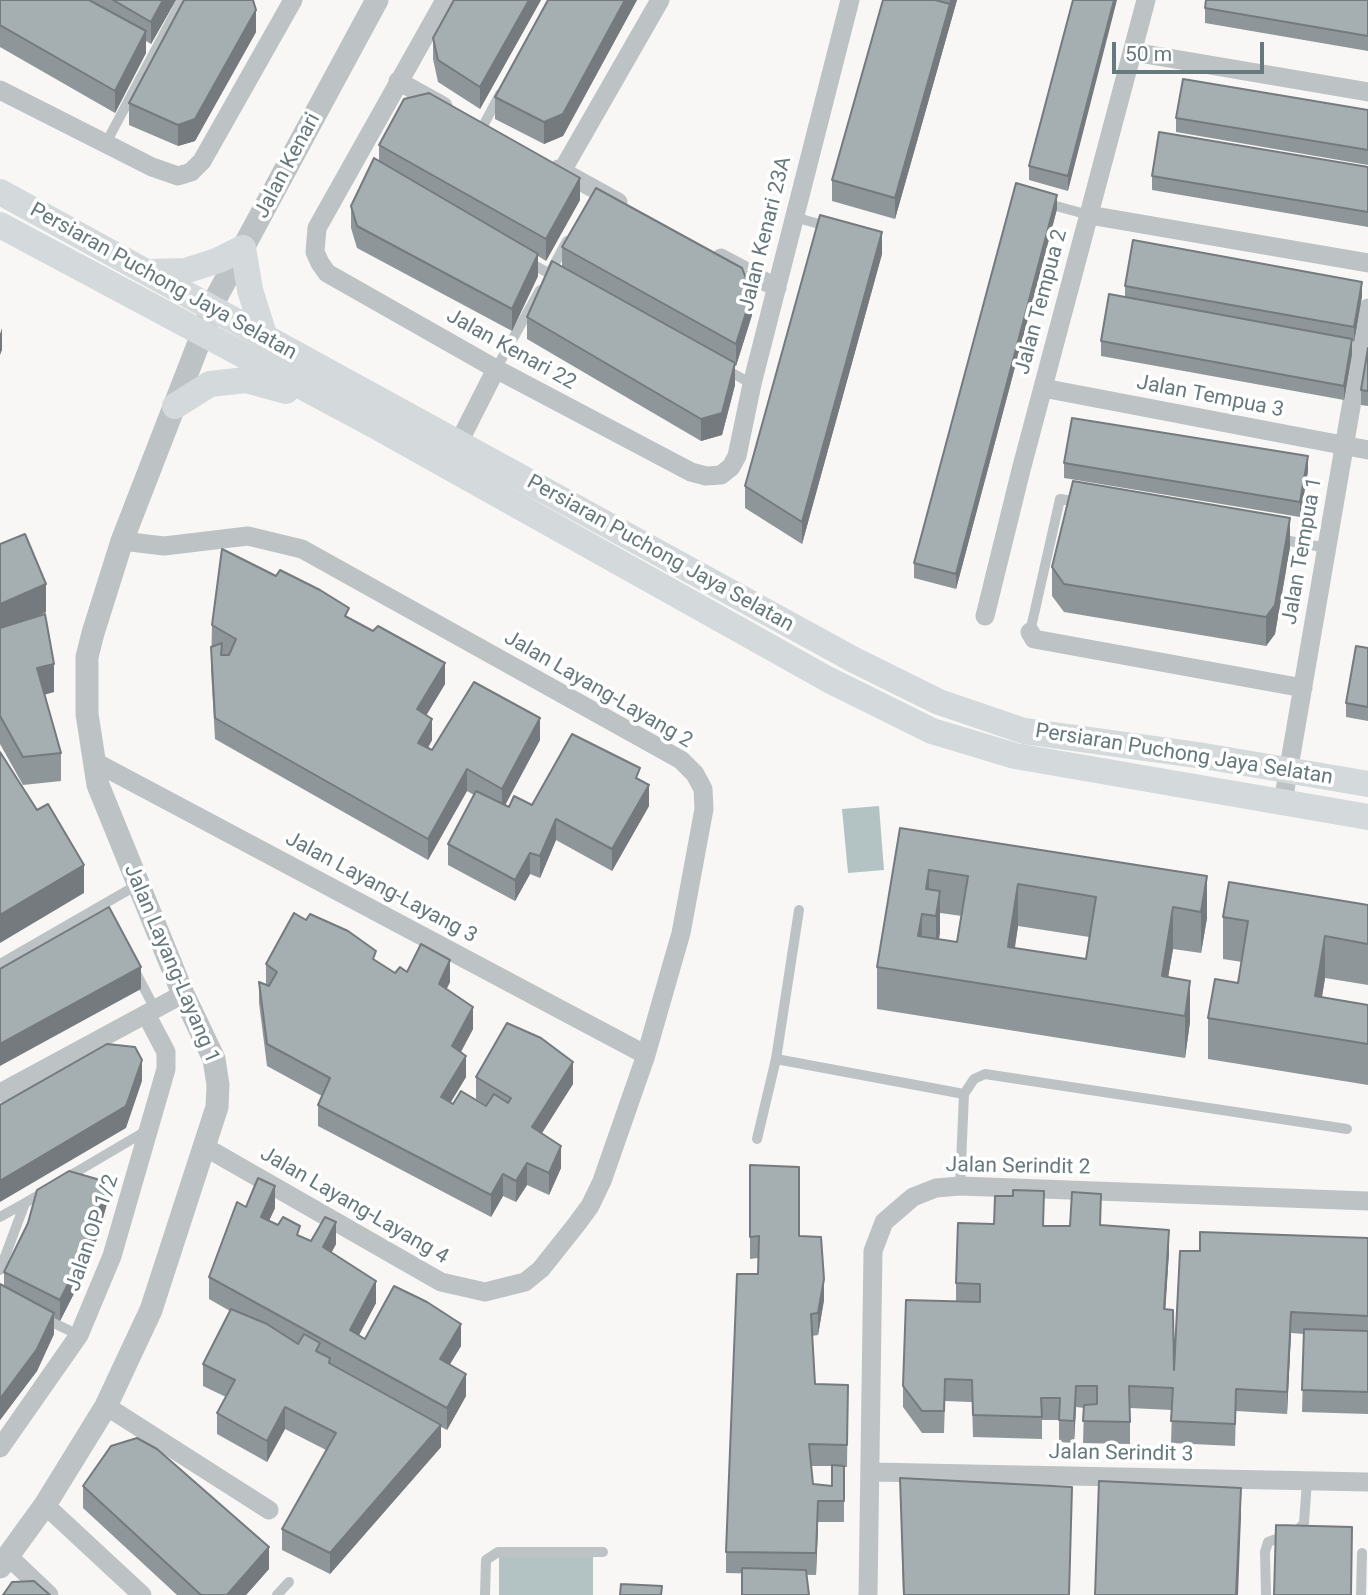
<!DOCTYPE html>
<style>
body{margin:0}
#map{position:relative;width:1368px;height:1595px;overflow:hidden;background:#f8f7f6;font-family:Roboto,sans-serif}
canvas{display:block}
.scale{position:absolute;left:1112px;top:42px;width:152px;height:32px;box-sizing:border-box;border:4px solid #66797d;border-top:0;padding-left:9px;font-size:21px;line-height:24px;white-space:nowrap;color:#66797d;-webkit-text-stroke:5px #fff;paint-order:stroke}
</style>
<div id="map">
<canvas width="1368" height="1595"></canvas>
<div class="scale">50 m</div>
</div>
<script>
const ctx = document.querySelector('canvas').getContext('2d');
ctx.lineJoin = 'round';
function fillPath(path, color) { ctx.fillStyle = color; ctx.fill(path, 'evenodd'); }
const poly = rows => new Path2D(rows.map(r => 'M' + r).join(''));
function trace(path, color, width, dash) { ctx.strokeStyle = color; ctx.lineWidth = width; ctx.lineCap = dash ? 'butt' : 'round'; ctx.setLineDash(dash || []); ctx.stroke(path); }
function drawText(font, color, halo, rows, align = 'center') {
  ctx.font = font + ' Roboto,sans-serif'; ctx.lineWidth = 7; ctx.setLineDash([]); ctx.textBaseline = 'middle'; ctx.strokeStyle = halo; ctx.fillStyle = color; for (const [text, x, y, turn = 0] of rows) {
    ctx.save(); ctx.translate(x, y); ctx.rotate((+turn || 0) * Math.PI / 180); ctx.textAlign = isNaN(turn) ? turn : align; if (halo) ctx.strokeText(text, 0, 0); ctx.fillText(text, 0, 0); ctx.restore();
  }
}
fillPath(poly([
 [879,806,884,870,848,873,842,809],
 [499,1556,593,1556,593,1595,499,1595]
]), '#b3c3c3');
trace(poly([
 [482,128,500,94],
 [106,143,182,0],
 [1045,203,1089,215],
 [794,217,830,227],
 [528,262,558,278],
 [549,274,567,241],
 [496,369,540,290],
 [725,369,752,384],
 [1279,539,1327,548],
 [1030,632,1060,499,1078,502],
 [799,910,776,1059,964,1094],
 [0,964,137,885],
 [135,971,155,1009],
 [757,1139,776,1059],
 [66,1178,146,1131],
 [960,1186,964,1094,974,1079,985,1074,1347,1129],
 [0,1217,25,1203],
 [0,1270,25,1203,44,1192],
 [45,1319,79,1335],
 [277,1595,289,1582],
 [485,1595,486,1560,498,1552,603,1552],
 [1266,1595,1265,1552,1268,1542,1296,1532,1304,1523,1307,1481],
 [1361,1595,1362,1553]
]), '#bdc3c5', 10);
trace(poly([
 [445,0,317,228,315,252,320,263,327,273,496,369,691,472,706,476,721,475,731,467,737,456,752,384,850,0],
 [1133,52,1368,92],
 [398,81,443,106],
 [0,90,152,167,178,176,191,172,202,161,293,0],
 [558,169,618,202],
 [562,171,660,0],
 [1089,215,1368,263],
 [721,258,777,288],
 [1043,388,1368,450],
 [458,444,496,369],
 [122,541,164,546,248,536,302,549,681,760,695,774,703,789,704,809,681,933,646,1055,602,1181,590,1206,576,1225,541,1269,525,1282,485,1292,441,1282,205,1147],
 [985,616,1021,470,1146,0],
 [1030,632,1034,639,1303,688],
 [95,762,646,1055],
 [1283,802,1368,308],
 [0,1093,183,994],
 [106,1406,269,1510],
 [0,1448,79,1335,112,1256,166,1069,166,1052,146,1014],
 [872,1472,1368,1482],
 [45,1505,142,1595],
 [8,1556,49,1595],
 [868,1595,873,1251,884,1222,913,1197,936,1188,960,1186,1368,1201]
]), '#bdc3c5', 19);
trace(poly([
 [0,1567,45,1505,106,1406,151,1310,217,1107,218,1085,214,1059,183,994,98,785,87,714,87,657,93,633,122,541,217,296,377,0]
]), '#bdc3c5', 23);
trace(poly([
 [0,192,854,660,939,702,1024,731,1204,756,1368,784],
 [0,225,372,424,829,680,932,731,1015,756,1368,817],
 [149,272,185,271,219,260,243,248,250,290,265,338],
 [175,406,210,384,246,380,286,391]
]), '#d4d9db', 26);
fillPath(poly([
 [0,0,176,0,151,44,146,41,146,53,115,113,0,47],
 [454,0,541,0,480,109,438,82,433,59,433,38],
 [548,0,637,0,563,136,544,144,495,119,495,97],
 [883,0,957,0,895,219,832,201,832,180],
 [1073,0,1068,191,1029,180,1029,166],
 [1368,0,1368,51,1205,23,1205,8],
 [256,32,195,141,178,146,129,125,129,103],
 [1368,110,1368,165,1176,132,1176,118],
 [379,145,580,200,546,261,538,256,538,276,512,331,357,248,351,228,351,206,379,161],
 [1368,167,1368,227,1152,190,1152,176],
 [1057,209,956,589,914,578,914,563],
 [562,247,752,315,736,366,735,366,735,385,722,435,701,441,527,339,527,317,562,267],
 [882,254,802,544,745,508,745,486],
 [1125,286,1362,296,1354,342,1352,341,1352,354,1344,400,1101,356,1101,341,1125,297],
 [1368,348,1368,406,1361,405,1361,390],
 [1064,463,1308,471,1300,517,1064,478],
 [0,544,46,612,35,617,54,692,44,695,61,753,61,781,23,785,0,744],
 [1290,547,1275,634,1266,646,1064,612,1052,596,1052,567],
 [349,618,445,684,426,715,432,740,428,748,432,750,540,740,505,805,509,807,532,805,640,780,649,806,612,871,556,840,540,878,530,874,515,901,448,865,448,844,474,795,467,791,428,860,215,739,211,669,212,625],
 [1368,648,1368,721,1346,717,1346,703],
 [900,828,1207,876,1207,918,1201,953,1173,949,1168,977,1190,1022,1185,1058,877,1009,877,967],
 [940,913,962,916,957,942,939,939],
 [1018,926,1089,937,1086,959,1015,948],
 [1368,905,1368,985,1325,978,1322,997,1368,1005,1368,1085,1208,1059,1208,1018,1238,983,1242,962,1223,959,1223,917],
 [376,961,395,973,407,972,450,982,446,989,473,1029,461,1052,466,1077,451,1102,453,1104,486,1106,487,1106,476,1099,476,1077,573,1084,541,1134,561,1168,549,1195,527,1185,516,1202,503,1196,491,1217,318,1126,318,1105,322,1096,267,1066,259,1003,259,982,266,985,266,964],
 [750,1165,799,1236,824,1300,818,1335,812,1336,815,1384,848,1385,847,1467,844,1467,844,1522,818,1522,816,1575,726,1573,726,1552,758,1274,758,1258,750,1259],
 [811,1466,832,1466,832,1486,813,1484],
 [1013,1196,1043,1226,1101,1226,1169,1252,1165,1309,1174,1370,1200,1251,1368,1238,1368,1414,1302,1412,1304,1334,1291,1333,1287,1414,1236,1411,1235,1446,1171,1443,1172,1410,1130,1408,1130,1444,1083,1443,1084,1408,1076,1407,1074,1443,1059,1442,1059,1420,1042,1420,1042,1439,973,1437,972,1402,945,1401,944,1433,922,1433,903,1407,903,1386,956,1301,956,1283],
 [107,1204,90,1262,60,1321,54,1318,54,1334,37,1371,0,1420,0,1284,4,1287,4,1272],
 [246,1207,275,1208,269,1221,311,1241,336,1244,331,1253,376,1303,359,1335,365,1339,461,1346,449,1365,466,1396,447,1430,441,1427,441,1447,330,1574,282,1550,282,1529,326,1450,285,1429,267,1462,217,1434,217,1413,226,1397,203,1386,203,1364,230,1311,209,1299,209,1277],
 [900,1478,1070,1595,903,1595],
 [83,1486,269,1569,246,1595,177,1595,83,1508]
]), '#8e9699');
fillPath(poly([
 [163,0,176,0,151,44,151,22],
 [529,0,541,0,480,109,480,87],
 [625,0,637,0,563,136,544,144,544,122],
 [950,0,957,0,895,219,895,198,950,4],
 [1114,0,1117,0,1068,191,1068,176],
 [256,10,256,32,195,141,178,146,178,125],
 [146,31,146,53,115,113,115,91],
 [580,178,580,200,546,261,546,239],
 [1057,195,1057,209,956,589,956,574],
 [882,232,882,254,802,544,802,522],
 [538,254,538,276,512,331,512,309],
 [1362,282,1362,296,1354,342,1354,327],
 [752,294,752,315,736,366,736,344],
 [2,328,2,350,0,355,0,334],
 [1352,339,1352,354,1344,400,1344,386],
 [735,363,735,385,722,435,701,441,701,419],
 [1308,456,1308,471,1300,517,1300,502],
 [1290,518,1290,547,1275,634,1266,646,1266,617],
 [46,584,46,612,0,632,0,604],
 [445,663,445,684,417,731,417,709],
 [54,664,54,692,37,696,37,668],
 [540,718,540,740,502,811,502,789],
 [432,719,432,740,418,765,418,743],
 [467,769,467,791,428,860,428,839],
 [649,785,649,806,612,871,612,849],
 [556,819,556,840,540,878,540,856],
 [530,853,530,874,515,901,515,880],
 [84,865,84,893,0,943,0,915],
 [929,870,929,911,926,889],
 [1207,876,1207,918,1201,953,1201,912],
 [1018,884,1018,926,1008,988,1008,947],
 [940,891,940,933,936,958,936,916],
 [1173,907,1173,949,1162,1013,1162,976],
 [922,914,922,956,918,977,918,936],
 [1325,936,1325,978,1315,1038,1315,996],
 [450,960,450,982,439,1005,439,984],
 [141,967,141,989,0,1066,0,1044],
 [1190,981,1190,1022,1185,1058,1185,1016],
 [473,1007,473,1029,452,1068,452,1046],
 [466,1056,466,1077,441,1118,441,1097],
 [142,1060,142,1081,126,1128,0,1202,0,1181],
 [573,1062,573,1084,532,1149,532,1127],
 [561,1146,561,1168,549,1195,549,1173],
 [527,1163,527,1185,516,1202,516,1181],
 [503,1174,503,1196,491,1217,491,1195],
 [107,1182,107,1204,90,1262,60,1321,60,1300],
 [275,1186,275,1208,261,1238,261,1217],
 [336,1222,336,1244,323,1269,323,1247],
 [1169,1230,1169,1252,1164,1331,1164,1309],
 [824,1279,824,1300,818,1335,818,1313],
 [376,1281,376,1303,350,1352,350,1330],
 [1291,1312,1291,1333,1287,1414,1287,1392],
 [54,1313,54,1334,37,1371,0,1420,0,1399],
 [461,1324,461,1346,440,1381,440,1359],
 [466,1374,466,1396,447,1430,447,1408],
 [1076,1386,1076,1407,1074,1443,1074,1421],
 [285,1407,285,1429,267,1462,267,1441],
 [441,1425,441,1447,330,1574,330,1553],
 [1241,1488,1241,1516,1238,1595,1236,1595],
 [818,1501,818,1522,816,1575,816,1553],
 [269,1547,269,1569,246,1595,227,1595]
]), '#747a7d');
const building = poly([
 [0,0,89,0,146,31,115,91,0,25,0,0],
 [113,0,163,0,151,22,113,0],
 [184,0,253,0,256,10,195,119,178,125,129,103,184,0],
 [454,0,529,0,480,87,438,60,433,38,454,0],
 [548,0,625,0,563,114,544,122,495,97,548,0],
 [883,0,935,0,950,4,895,198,832,180,883,0],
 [1073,0,1114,0,1068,176,1029,166,1073,0],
 [1206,0,1368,0,1368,36,1205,8,1206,0],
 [1183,79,1368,110,1368,150,1176,118,1183,79],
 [429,93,580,178,546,239,379,145,404,99,429,93],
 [1159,132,1368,167,1368,212,1152,176,1159,132],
 [374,158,538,254,512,309,357,226,351,206,374,158],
 [1016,183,1057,195,956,574,914,563,1016,183],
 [596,188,742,268,752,294,736,344,562,247,596,188],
 [820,215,882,232,802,522,745,486,820,215],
 [1133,240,1362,282,1354,327,1125,286,1133,240],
 [552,261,735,363,722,413,701,419,527,317,552,261],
 [1109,294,1352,339,1344,386,1101,341,1109,294],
 [1368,348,1368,391,1361,390,1368,348],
 [1072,418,1308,456,1300,502,1064,463,1072,418],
 [1073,481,1290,518,1275,605,1266,617,1064,584,1052,567,1073,481],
 [25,534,46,584,0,604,0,544,25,534],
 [222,549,276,576,280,570,320,590,349,608,345,616,373,631,378,626,445,663,417,709,432,719,418,743,432,750,474,682,540,718,502,789,467,769,428,839,215,718,211,647,222,643,221,655,229,655,236,639,212,625,222,549],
 [45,614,54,664,37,668,61,753,23,757,0,716,0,628,45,614],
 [1356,646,1368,648,1368,707,1346,703,1356,646],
 [572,734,640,768,636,778,649,785,612,849,556,819,540,856,530,853,515,880,448,844,476,791,509,807,514,796,532,805,572,734],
 [0,752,37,810,48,804,84,865,0,915,0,752],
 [900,828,1207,876,1201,912,1173,907,1162,976,1190,981,1185,1016,877,967,900,828],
 [929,870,968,876,957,942,918,936,922,914,936,916,940,891,926,889,929,870],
 [1018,884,1096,897,1086,959,1008,947,1018,884],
 [1229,882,1368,905,1368,944,1325,936,1315,996,1368,1005,1368,1044,1208,1018,1215,979,1238,983,1248,921,1223,917,1229,882],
 [109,907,141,967,0,1044,0,969,109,907],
 [294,913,306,920,310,914,348,931,376,951,373,959,395,973,400,967,407,972,421,944,450,960,439,984,473,1007,452,1046,466,1056,441,1097,453,1104,461,1091,486,1106,494,1094,508,1103,511,1098,476,1077,507,1023,541,1038,573,1062,532,1127,561,1146,549,1173,527,1163,516,1181,503,1174,491,1195,318,1105,330,1078,267,1044,259,982,269,986,277,972,266,964,294,913],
 [107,1044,135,1047,142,1060,126,1106,0,1181,0,1105,107,1044],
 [750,1165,799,1167,799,1236,821,1237,824,1279,818,1313,811,1314,815,1384,848,1385,847,1445,809,1444,813,1484,832,1486,832,1465,844,1466,844,1501,818,1501,816,1553,726,1552,737,1274,758,1274,759,1236,750,1237,750,1165],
 [69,1171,107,1182,90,1240,60,1300,4,1272,28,1223,37,1190,69,1171],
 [258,1178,275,1186,261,1217,278,1225,283,1217,300,1226,297,1235,311,1241,325,1217,336,1222,323,1247,376,1281,350,1330,365,1339,394,1286,427,1302,461,1324,440,1359,466,1374,447,1408,209,1277,237,1202,246,1207,258,1178],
 [1013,1190,1044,1191,1043,1226,1070,1226,1072,1192,1101,1194,1100,1225,1169,1230,1164,1309,1173,1310,1174,1370,1180,1251,1200,1251,1200,1232,1368,1238,1368,1316,1291,1312,1287,1392,1236,1389,1235,1424,1171,1421,1173,1388,1129,1386,1130,1422,1083,1421,1084,1405,1097,1404,1097,1386,1076,1386,1074,1421,1059,1420,1060,1398,1041,1398,1042,1417,973,1415,972,1380,945,1379,944,1411,922,1411,903,1386,906,1300,980,1302,980,1284,956,1283,958,1223,994,1224,995,1196,1013,1196,1013,1190],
 [0,1284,54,1313,37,1349,0,1399,0,1284],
 [231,1309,267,1324,298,1344,304,1334,320,1343,316,1351,330,1358,329,1363,441,1425,330,1553,282,1529,336,1433,285,1407,267,1441,217,1413,235,1380,203,1364,231,1309],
 [1304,1329,1368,1331,1368,1392,1302,1390,1304,1329],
 [137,1438,157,1449,269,1547,227,1595,201,1595,83,1486,111,1446,137,1438],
 [900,1478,1072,1487,1069,1595,904,1595,900,1478],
 [1099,1481,1241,1488,1236,1595,1095,1595,1099,1481],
 [1276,1525,1352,1527,1351,1595,1274,1595,1276,1525],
 [742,1568,806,1570,809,1595,742,1595,742,1568],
 [34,1581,50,1595,3,1595,12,1582,34,1581],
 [621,1584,662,1586,661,1595,620,1595,621,1584]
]);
fillPath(building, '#a5afb2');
trace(building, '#747a7d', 2);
drawText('21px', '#66797d', '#fff', [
 ["Jalan Kenari",288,166,-62],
 ["Jalan Kenari 23A",766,234,-76],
 ["Persiaran Puchong Jaya Selatan",163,282,29],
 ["Jalan Tempua 2",1042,302,-75],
 ["Jalan Kenari 22",511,350,29],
 ["Jalan Tempua 3",1210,397,11],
 ["Jalan Tempua 1",1303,551,-80],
 ["Persiaran Puchong Jaya Selatan",660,554,29],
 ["Jalan Layang-Layang 2",598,690,30],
 ["Persiaran Puchong Jaya Selatan",1184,755,9],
 ["Jalan Layang-Layang 3",381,888,28],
 ["Jalan Layang-Layang 1",171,964,67],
 ["Jalan Serindit 2",1018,1167,1],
 ["Jalan Layang-Layang 4",354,1206,30],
 ["Jalan OP 1/2",93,1233,-71],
 ["Jalan Serindit 3",1121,1454,1]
]);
</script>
